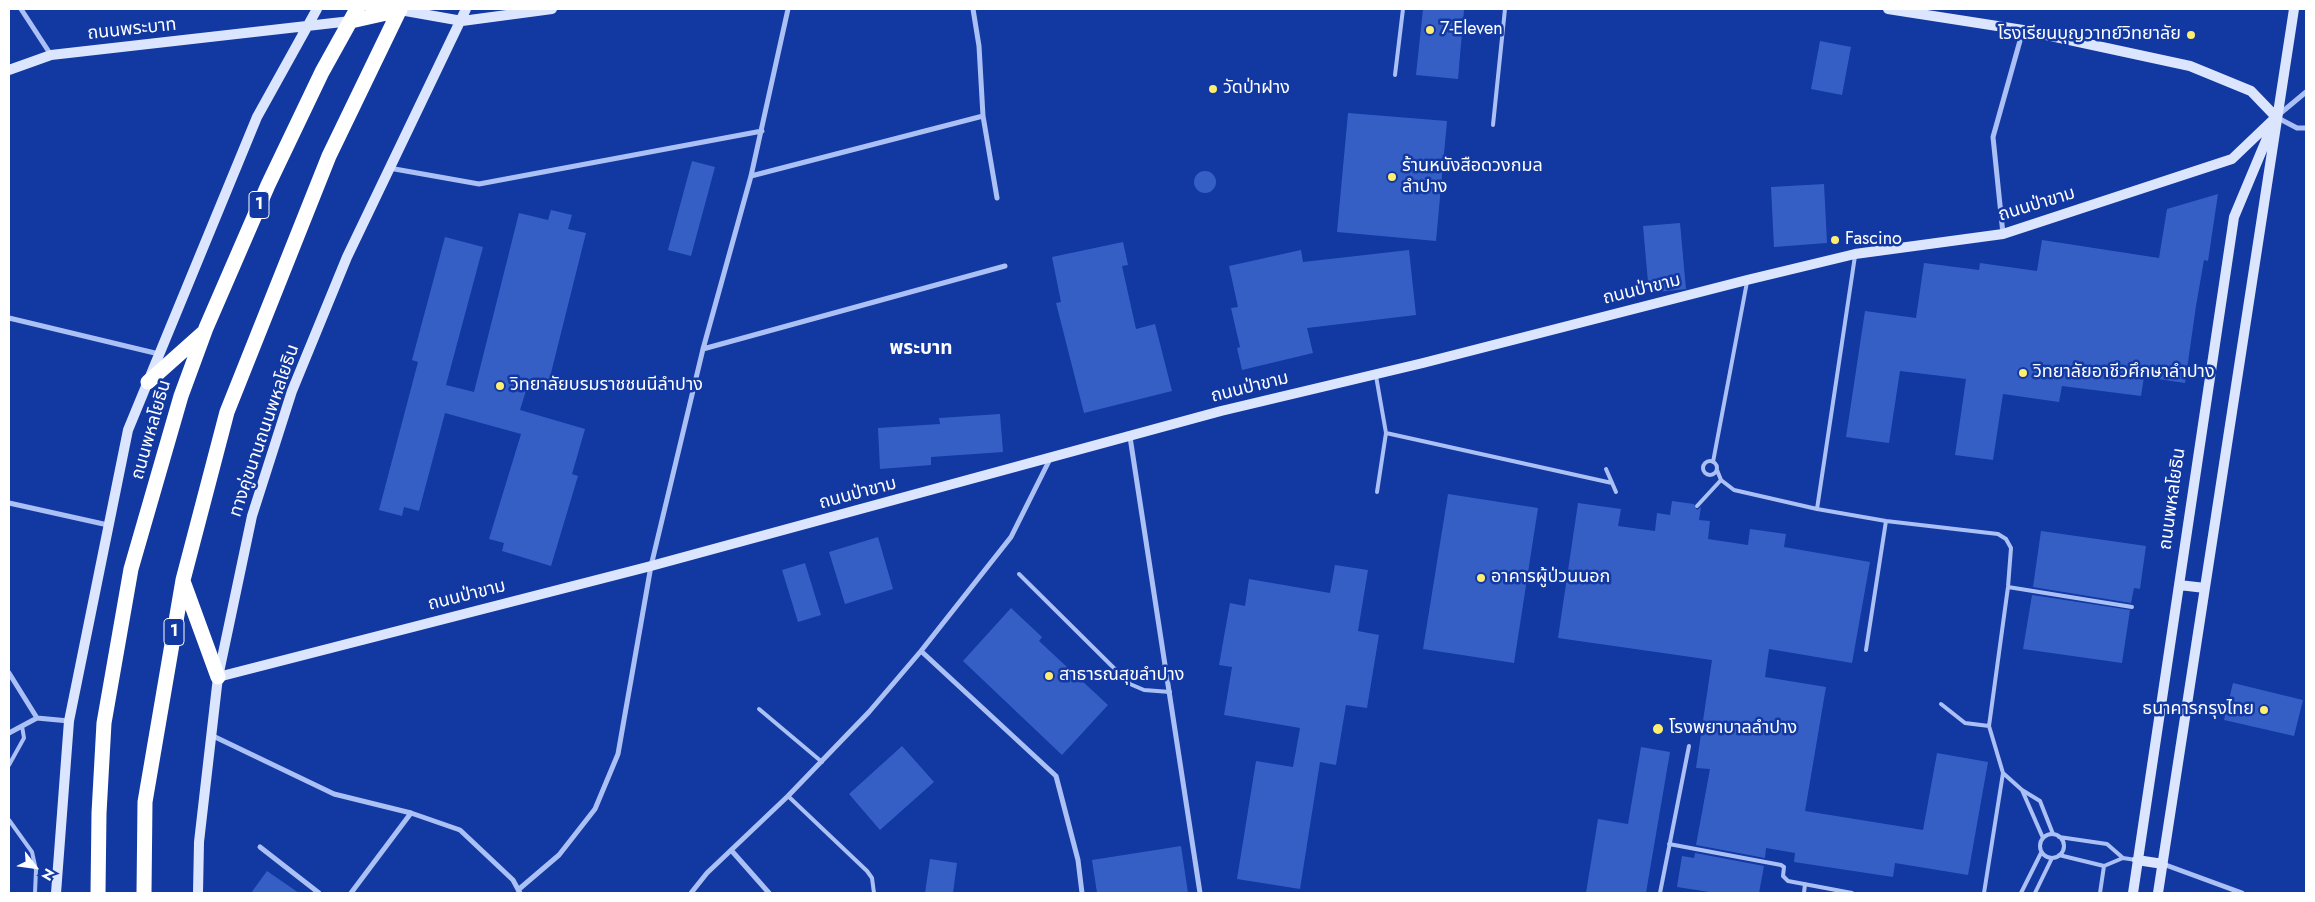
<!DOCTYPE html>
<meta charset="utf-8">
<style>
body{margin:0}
#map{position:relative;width:2315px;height:902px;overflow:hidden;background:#1238a2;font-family:Jost,sans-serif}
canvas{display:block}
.frame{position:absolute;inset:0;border:10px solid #fff;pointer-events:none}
.north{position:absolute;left:10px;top:842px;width:50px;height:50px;-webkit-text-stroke:4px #1238a2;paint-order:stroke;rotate:120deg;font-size:14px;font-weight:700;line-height:20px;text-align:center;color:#fff}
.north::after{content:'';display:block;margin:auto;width:18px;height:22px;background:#fff;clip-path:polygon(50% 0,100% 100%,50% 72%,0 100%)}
</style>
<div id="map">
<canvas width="2315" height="902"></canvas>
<div class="frame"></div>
<div class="north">N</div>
</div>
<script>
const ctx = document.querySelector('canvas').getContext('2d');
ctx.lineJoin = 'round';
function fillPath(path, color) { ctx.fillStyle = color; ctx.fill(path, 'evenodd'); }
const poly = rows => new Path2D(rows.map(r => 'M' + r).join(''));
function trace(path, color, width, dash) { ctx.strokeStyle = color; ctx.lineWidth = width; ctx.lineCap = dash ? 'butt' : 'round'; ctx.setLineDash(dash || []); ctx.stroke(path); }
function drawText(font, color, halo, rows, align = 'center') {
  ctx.font = font + ' Jost,"Noto Sans Thai",sans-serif'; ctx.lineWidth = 5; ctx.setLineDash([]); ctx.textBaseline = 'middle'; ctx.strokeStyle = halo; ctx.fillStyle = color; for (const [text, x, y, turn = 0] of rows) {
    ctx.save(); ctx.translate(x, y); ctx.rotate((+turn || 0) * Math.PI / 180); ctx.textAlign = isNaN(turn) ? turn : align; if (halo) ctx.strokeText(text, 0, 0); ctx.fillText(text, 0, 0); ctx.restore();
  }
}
fillPath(poly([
 [1423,9,1464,10,1458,79,1416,75],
 [1820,41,1851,47,1842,95,1811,89],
 [1348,113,1447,121,1436,241,1337,232],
 [692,161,715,167,691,256,668,250],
 '1194 182a11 11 0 1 1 22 0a11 11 0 1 1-22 0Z',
 [1824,184,1827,243,1774,247,1771,187],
 [2218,194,2208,261,2204,260,2196,306,2185,383,2144,377,2141,396,2062,386,2059,402,2003,394,1993,460,1955,455,1966,379,1900,371,1889,443,1846,437,1865,311,1916,318,1924,263,1979,270,1980,263,2037,271,2042,240,2159,258,2167,209],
 [551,210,572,215,568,229,586,233,547,389,528,384,520,410,585,429,572,474,578,476,551,566,502,551,504,543,489,539,521,434,445,413,419,511,404,507,402,516,379,510,418,362,412,360,445,237,483,247,446,385,474,392,519,213,548,220],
 [1680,223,1686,289,1649,293,1643,226],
 [1123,242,1128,265,1122,266,1136,329,1155,324,1172,391,1084,413,1056,303,1061,302,1052,257],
 [1301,250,1303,262,1409,250,1416,315,1307,328,1313,353,1242,370,1237,348,1240,347,1231,308,1238,307,1229,266],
 [1000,414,1003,452,931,457,931,465,880,469,878,428,940,424,939,418],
 [1448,494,1538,508,1514,663,1423,649],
 [1672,501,1694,504,1697,510,1701,507,1699,520,1710,521,1708,539,1748,545,1750,529,1786,534,1784,547,1870,562,1852,663,1769,649,1765,677,1826,687,1805,811,1923,830,1937,753,1988,762,1968,875,1895,863,1893,877,1794,862,1795,853,1766,848,1765,858,1696,845,1710,769,1696,768,1712,660,1558,638,1578,503,1621,509,1618,526,1655,531,1657,513,1670,515],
 [2041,531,2146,546,2140,589,2134,588,2131,603,2033,587],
 [878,537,893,589,845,604,829,552],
 [805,563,821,615,798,622,782,570],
 [1335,565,1368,570,1358,631,1379,635,1367,708,1346,705,1336,765,1320,762,1300,889,1237,879,1256,761,1293,767,1300,728,1224,715,1232,667,1219,665,1230,603,1245,606,1249,579,1330,593],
 [2032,595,2130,610,2122,663,2023,649],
 [1011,608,1042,637,1039,641,1108,705,1062,755,963,661],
 [2233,683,2303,700,2294,736,2224,720],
 [902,746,934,782,880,830,849,794],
 [1641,747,1670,752,1646,893,1586,893,1598,819,1628,824],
 [1181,846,1188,893,1097,893,1092,860],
 [1695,853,1764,866,1759,893,1716,893,1677,887,1682,856,1694,858],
 [930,859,957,863,953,893,925,893],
 [267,871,299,893,251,893]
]), '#365fc6');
trace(poly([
 [1395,75,1403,9],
 [1493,125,1505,9],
 [1376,376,1386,433,1377,492],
 [1386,433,1612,483],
 '1703 468a7 7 0 1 1 14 0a7 7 0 1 1-14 0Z',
 [1713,462,1747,282],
 [1606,469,1616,492],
 [1717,470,1721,480,1734,490,1817,509,1886,521,1998,534,2006,539,2011,548,2008,587,1989,726,2003,773,2022,790,2040,801,2053,834],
 [1697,506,1721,480],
 [1817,509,1855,256],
 [1019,574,1130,684,1144,690,1170,692],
 [2008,587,2132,607],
 [1866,650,1886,521],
 [1941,704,1965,723,1989,726],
 [759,709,822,762],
 [9,765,24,738,22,726],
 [2022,790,2043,838],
 [788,796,867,871,872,878,874,893],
 [9,820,32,852,36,870,35,893],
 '2040 846a12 12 0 1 1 24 0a12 12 0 1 1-24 0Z',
 [2059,837,2107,844,2123,858,2136,860],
 [1669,844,1781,865,1784,867,1783,876,1788,881,1852,893],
 [2059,855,2104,866,2123,858],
 [1660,893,1689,746],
 [1804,893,1805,884],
 [1984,893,2003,773],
 [2021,893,2041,853],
 [2035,893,2052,858],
 [2100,893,2104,866]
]), '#abc0f5', 4);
trace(poly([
 [21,9,51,55],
 [973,9,979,46,983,116,997,198],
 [2306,92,2276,117,2297,128,2306,128],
 [389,168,479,184,762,131],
 [751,176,983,116],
 [2003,234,1993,137,2023,30],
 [9,318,159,354],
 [703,349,1005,266],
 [1130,437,1200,893],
 [9,503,108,525],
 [921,651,1056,776,1078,860,1082,893],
 [9,673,37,718],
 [9,733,37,718,69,721],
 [213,736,334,794,411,813,460,830,513,880,520,893],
 [260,847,319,893],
 [731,850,769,893],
 [2163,864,2242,893],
 [518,890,559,855,595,809,618,754,651,566,703,349,751,176,788,9],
 [351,893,411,813],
 [691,893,707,873,788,796,869,712,921,651,1011,537,1050,459]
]), '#abc0f5', 5);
trace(poly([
 [1888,9,2023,30,2190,66,2251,91,2276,117],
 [400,10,462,21,552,9],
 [9,70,51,55,351,21],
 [2179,585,2205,588],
 [218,677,651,566,1221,411,1423,363,1747,280,1855,254,2003,234,2232,159,2276,117],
 [2137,860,2163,864],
 [56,893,69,721,128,430,257,117,317,9],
 [198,893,199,842,218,677,252,516,292,391,347,257,466,9],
 [2133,893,2234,217,2270,131],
 [2158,893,2294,9]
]), '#dce5fe', 10);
trace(poly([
 [351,21,400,10],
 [148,382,203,333],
 [183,581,218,677],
 [98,893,99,813,104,723,131,569,181,396,206,328,268,185,322,72,357,9],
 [144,893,145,802,183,580,227,412,329,156,400,9]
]), '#fff', 15);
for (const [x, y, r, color] of [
 [1430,30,5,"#ffee6f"],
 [2191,35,5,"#ffee6f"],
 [1213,89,5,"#ffee6f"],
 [1392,177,5,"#ffee6f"],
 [1835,240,5,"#ffee6f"],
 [2023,373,5,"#ffee6f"],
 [500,386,5,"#ffee6f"],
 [1481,578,5,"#ffee6f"],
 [1049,676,5,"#ffee6f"],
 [2264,710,5,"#ffee6f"],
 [1658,729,6,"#ffee6f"]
]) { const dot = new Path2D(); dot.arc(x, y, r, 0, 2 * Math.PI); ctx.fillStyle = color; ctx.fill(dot); trace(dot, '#1238a2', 2); }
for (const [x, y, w] of [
 [259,205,20],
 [174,632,20]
]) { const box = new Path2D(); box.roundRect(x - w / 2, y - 13.5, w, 27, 4); ctx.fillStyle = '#1238a2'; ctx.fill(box); trace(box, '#fff', 1); }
drawText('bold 16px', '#fff', null, [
 ["1",259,205],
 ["1",174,632]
]);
drawText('18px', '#fff', '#1238a2', [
 ["ถนนพระบาท",132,30,-6],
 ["ถนนป่าขาม",2037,205,-17],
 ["ถนนป่าขาม",1642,290,-14],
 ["ถนนป่าขาม",1250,388,-14],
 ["ถนนพหลโยธิน",152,430,-74],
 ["ทางคู่ขนานถนนพหลโยธิน",265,431,-71],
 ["ถนนป่าขาม",858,494,-15],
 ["ถนนพหลโยธิน",2173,499,-82],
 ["ถนนป่าขาม",467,596,-14]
]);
drawText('18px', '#fff', '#1238a2', [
 ["7-Eleven",1440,30],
 ["โรงเรียนบุญวาทย์วิทยาลัย",2181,35,"right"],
 ["วัดป่าฝาง",1223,89],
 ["ร้านหนังสือดวงกมล",1402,167],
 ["ลำปาง",1402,188],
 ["Fascino",1845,240],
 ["วิทยาลัยอาชีวศึกษาลำปาง",2033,373],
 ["วิทยาลัยบรมราชชนนีลำปาง",510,386],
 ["อาคารผู้ป่วนนอก",1491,578],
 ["สาธารณสุขลำปาง",1059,676],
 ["ธนาคารกรุงไทย",2254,710,"right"],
 ["โรงพยาบาลลำปาง",1669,729]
], 'left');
drawText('bold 19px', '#fff', '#1238a2', [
 ["พระบาท",921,349]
]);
</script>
